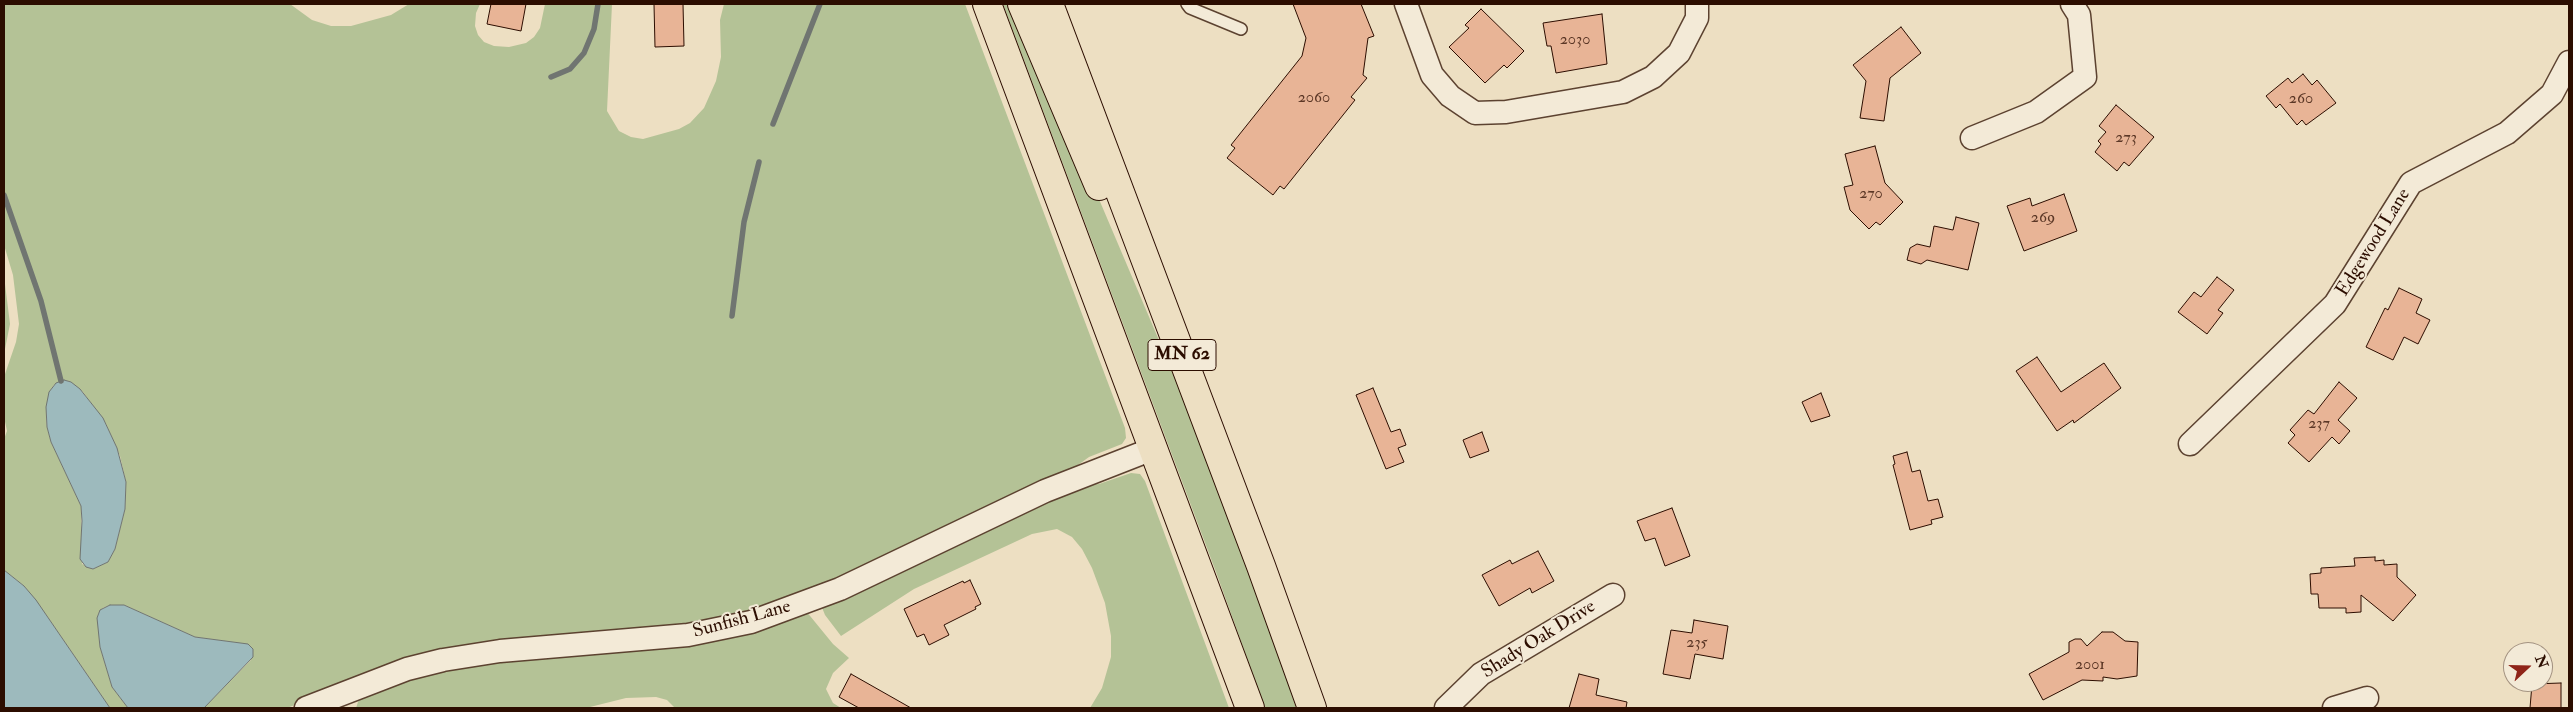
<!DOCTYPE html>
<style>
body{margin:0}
#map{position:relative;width:2573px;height:712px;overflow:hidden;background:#eddfc2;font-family:"IM FELL Double Pica",serif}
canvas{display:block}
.frame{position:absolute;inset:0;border:5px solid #2c0d00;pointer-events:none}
.north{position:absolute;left:2503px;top:642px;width:50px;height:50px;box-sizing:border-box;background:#f3ead7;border:1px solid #a39281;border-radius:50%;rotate:69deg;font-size:14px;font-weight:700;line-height:20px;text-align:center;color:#2c0d00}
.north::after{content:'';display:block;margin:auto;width:18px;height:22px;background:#8f2418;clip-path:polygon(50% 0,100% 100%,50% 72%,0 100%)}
</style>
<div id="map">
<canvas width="2573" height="712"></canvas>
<div class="frame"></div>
<div class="north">N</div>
</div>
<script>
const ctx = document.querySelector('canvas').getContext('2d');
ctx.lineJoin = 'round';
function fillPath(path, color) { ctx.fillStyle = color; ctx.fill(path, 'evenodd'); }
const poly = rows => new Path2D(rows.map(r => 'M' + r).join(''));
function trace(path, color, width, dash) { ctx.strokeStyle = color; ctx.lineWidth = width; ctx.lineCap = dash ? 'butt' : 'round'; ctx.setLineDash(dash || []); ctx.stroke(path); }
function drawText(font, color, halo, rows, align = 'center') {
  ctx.font = font + ' "IM FELL Double Pica",serif'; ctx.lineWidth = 4; ctx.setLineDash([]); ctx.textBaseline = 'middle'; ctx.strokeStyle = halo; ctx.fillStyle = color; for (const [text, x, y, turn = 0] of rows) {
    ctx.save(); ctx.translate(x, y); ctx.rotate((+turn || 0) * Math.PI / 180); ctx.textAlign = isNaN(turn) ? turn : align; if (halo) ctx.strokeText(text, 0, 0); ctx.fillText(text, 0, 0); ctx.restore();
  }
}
fillPath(poly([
 [4,4,290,4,312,20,331,26,351,26,391,15,409,4,480,4,476,13,475,26,478,35,484,42,494,46,509,47,526,43,534,37,540,28,545,4,612,4,607,111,619,131,631,137,643,139,679,129,690,123,704,108,716,81,721,57,720,20,724,4,965,4,1125,428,1126,438,1122,444,1089,457,1067,473,882,562,727,621,396,665,287,708,204,708,251,660,245,644,195,637,124,605,110,605,103,608,98,614,100,647,112,687,128,708,110,708,47,616,24,586,4,570,4,439,7,431,4,417,4,377,16,342,19,324,13,275,4,245],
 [69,381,83,392,106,424,120,456,126,482,125,509,115,549,108,562,93,569,82,564,81,506,51,442,47,427,46,417,51,389,54,385],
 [1003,4,1016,4,1178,385,1277,649,1296,708,1265,708,1216,572],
 [4,276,10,324,4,354],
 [1131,473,1140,474,1145,481,1229,708,1090,708,1102,688,1111,657,1111,636,1105,603,1092,568,1082,549,1072,537,1057,529,1032,534,914,589,841,636,825,615,821,605,1076,486,1099,484],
 [806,611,833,644,849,658,833,673,826,689,833,703,841,708,675,708,667,700,656,697,626,698,586,708,356,708,360,696,409,676]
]), '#b4c296');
const water = poly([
 [64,380,71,382,80,389,103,418,117,448,126,482,125,509,115,549,108,562,93,569,86,567,80,559,82,521,81,506,51,442,47,427,46,407,49,392,56,383,64,380],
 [4,570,24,586,36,600,110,708,4,708,4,570],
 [110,605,124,605,195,637,248,644,253,649,253,657,204,708,128,708,112,687,100,647,97,618,100,610,110,605]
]);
fillPath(water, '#9dbabd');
trace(water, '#707571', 1);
trace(poly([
 [551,77,570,69,584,53,594,29,598,4],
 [773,124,820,4],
 [4,195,41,301,61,381],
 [732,316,744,222,759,162]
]), '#707571', 5.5);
const building = poly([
 [491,4,526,4,521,31,487,24,491,4],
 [654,4,683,4,684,46,655,47,654,4],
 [1293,4,1361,4,1374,36,1368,38,1363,75,1367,78,1351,97,1355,100,1284,189,1280,186,1273,195,1227,158,1235,148,1231,145,1302,56,1306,38,1293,4],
 [1481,9,1524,51,1507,68,1504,65,1485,83,1449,47,1469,28,1465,25,1481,9],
 [1602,14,1607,64,1556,73,1551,46,1547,46,1543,23,1602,14],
 [1901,27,1921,53,1890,78,1884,121,1860,118,1866,81,1853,65,1901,27],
 [2303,74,2312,85,2317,80,2336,103,2306,125,2302,120,2297,125,2280,104,2276,108,2266,96,2288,78,2292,83,2303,74],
 [2116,105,2154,137,2129,166,2124,162,2117,171,2095,152,2101,144,2098,141,2106,132,2099,126,2116,105],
 [1875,146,1885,183,1903,202,1880,225,1876,222,1869,229,1850,210,1844,187,1853,185,1845,154,1875,146],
 [2064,194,2077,231,2024,251,2007,206,2030,198,2032,206,2064,194],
 [1956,217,1979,223,1968,270,1927,260,1921,264,1907,260,1910,248,1917,244,1930,247,1934,226,1953,230,1956,217],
 [2217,277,2234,290,2218,310,2223,313,2207,334,2178,312,2194,292,2201,297,2217,277],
 [2399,288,2422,299,2416,313,2430,320,2418,344,2404,337,2393,360,2366,347,2385,308,2388,310,2399,288],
 [2037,357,2061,392,2104,363,2121,388,2074,423,2073,420,2057,431,2016,371,2037,357],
 [2339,382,2357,398,2338,420,2350,431,2339,444,2332,437,2309,462,2288,443,2295,435,2290,430,2308,410,2314,414,2339,382],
 [1373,388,1391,432,1400,429,1406,445,1398,448,1404,462,1386,469,1356,395,1373,388],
 [1821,393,1830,416,1811,422,1802,402,1821,393],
 [1482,432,1489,451,1470,458,1463,440,1482,432],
 [1907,452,1912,472,1920,470,1928,501,1938,499,1943,517,1931,520,1932,524,1910,530,1893,465,1895,464,1893,456,1907,452],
 [1672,508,1690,556,1665,566,1655,538,1645,541,1637,521,1672,508],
 [1538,551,1554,581,1532,593,1530,588,1499,606,1482,575,1510,560,1512,564,1538,551],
 [2375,557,2375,561,2384,560,2384,565,2397,564,2397,577,2416,595,2393,621,2361,595,2361,612,2346,613,2346,608,2319,608,2318,594,2311,594,2310,574,2321,573,2321,568,2355,566,2354,558,2375,557],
 [970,580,981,604,975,607,976,609,944,625,949,635,929,645,924,634,917,637,904,609,963,581,964,583,970,580],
 [1694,620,1728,626,1723,659,1695,654,1690,679,1663,674,1671,630,1692,633,1694,620],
 [2102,632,2113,632,2125,641,2138,642,2137,676,2117,679,2103,677,2103,681,2082,680,2043,700,2029,674,2069,652,2069,642,2075,639,2081,639,2087,646,2102,632],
 [851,674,911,708,859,708,839,697,851,674],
 [1579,674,1599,679,1596,695,1627,702,1626,708,1569,708,1579,674],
 [2561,683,2561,708,2530,708,2532,684,2561,683]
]);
fillPath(building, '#e8b496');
trace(building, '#2c0d00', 1);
const lane = poly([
 [1187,4,1190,8,1241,29]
]);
const street = poly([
 [1406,4,1432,75,1450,96,1475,113,1506,112,1623,92,1653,77,1679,53,1697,18,1697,4],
 [1972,138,2036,112,2085,77,2079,15,2072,4],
 [2190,444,2335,304,2411,183,2507,133,2552,94,2569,62],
 [306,708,407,669,443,660,500,651,688,635,751,622,840,589,1045,491,1155,448],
 [1446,708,1481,674,1613,595],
 [2334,708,2367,698]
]);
const highway = poly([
 [987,4,1250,708],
 [1022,4,1099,186],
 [1049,4,1261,566,1312,708]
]);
trace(lane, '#5c4230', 14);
trace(street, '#5c4230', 25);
trace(highway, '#2c0d00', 30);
trace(lane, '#f3ead7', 11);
trace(street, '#f3ead7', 22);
trace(highway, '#eddfc2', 28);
drawText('16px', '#5b3726', null, [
 ["2030",1575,41],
 ["2060",1314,99],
 ["260",2301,100],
 ["273",2126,139],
 ["270",1871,195],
 ["269",2043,219],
 ["237",2319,425],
 ["235",1697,644],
 ["2001",2090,666]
]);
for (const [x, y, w] of [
 [1182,355,68]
]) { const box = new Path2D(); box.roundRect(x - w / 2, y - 15.5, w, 31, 4); ctx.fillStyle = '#f3ead7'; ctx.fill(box); trace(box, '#2c0d00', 1); }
drawText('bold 18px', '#2c0d00', null, [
 ["MN 62",1182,355]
]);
drawText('19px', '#2c0d00', '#f3ead7', [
 ["Edgewood Lane",2374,243,-58],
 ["Sunfish Lane",742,620,-15],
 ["Shady Oak Drive",1539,640,-32]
]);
</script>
